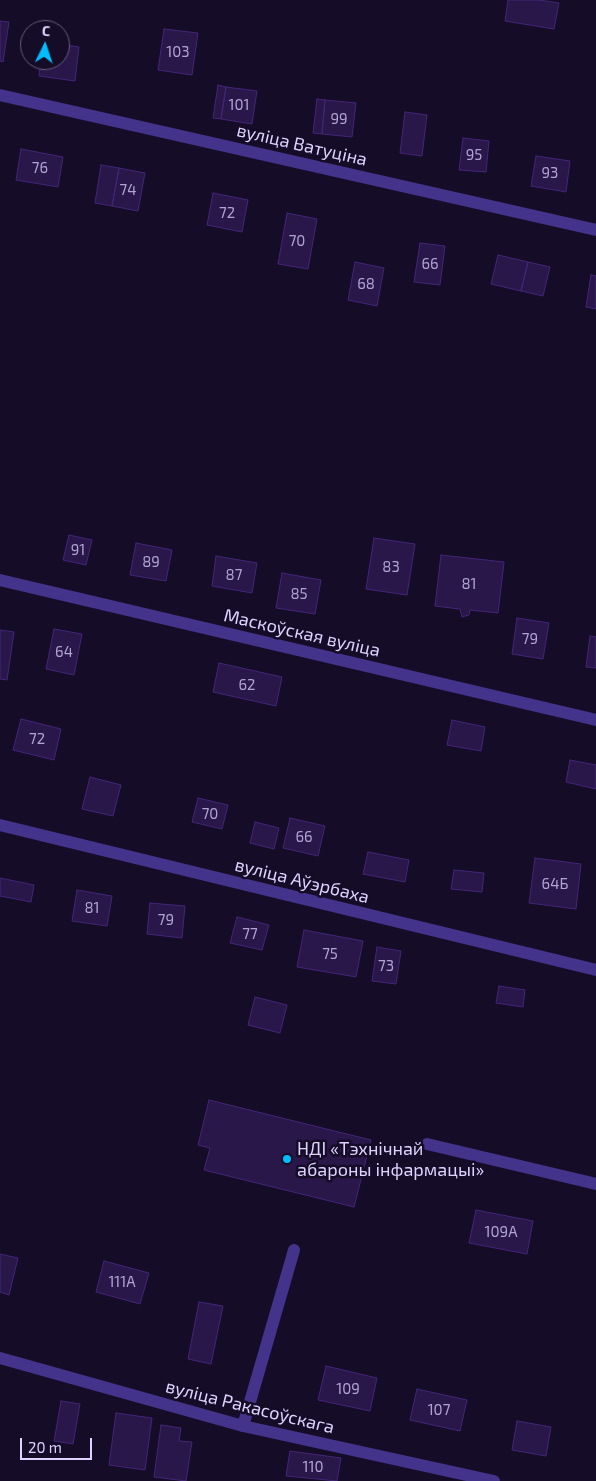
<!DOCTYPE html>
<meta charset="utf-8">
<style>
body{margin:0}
#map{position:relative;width:596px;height:1481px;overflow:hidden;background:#150c27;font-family:"Exo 2",sans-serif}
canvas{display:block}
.north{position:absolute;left:20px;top:20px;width:50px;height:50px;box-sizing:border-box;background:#150c27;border:1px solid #655b7d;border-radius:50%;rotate:4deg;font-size:14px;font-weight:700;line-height:20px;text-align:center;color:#ded2ff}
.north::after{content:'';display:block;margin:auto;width:18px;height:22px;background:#00befd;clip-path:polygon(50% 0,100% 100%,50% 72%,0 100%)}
.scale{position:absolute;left:20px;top:1438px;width:72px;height:22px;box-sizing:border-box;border:2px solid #ded2ff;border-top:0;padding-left:6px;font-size:15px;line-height:18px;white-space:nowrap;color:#ded2ff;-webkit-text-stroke:4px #150c27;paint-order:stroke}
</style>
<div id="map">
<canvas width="596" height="1481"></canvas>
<div class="north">С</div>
<div class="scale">20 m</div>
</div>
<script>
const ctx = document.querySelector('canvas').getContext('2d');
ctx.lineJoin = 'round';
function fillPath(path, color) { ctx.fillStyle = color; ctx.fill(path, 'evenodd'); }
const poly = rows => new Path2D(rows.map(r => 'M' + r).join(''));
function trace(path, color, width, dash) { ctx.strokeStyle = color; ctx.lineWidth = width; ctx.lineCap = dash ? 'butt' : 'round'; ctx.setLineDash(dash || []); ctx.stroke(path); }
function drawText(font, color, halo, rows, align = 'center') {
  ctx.font = font + ' "Exo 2",sans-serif'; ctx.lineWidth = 5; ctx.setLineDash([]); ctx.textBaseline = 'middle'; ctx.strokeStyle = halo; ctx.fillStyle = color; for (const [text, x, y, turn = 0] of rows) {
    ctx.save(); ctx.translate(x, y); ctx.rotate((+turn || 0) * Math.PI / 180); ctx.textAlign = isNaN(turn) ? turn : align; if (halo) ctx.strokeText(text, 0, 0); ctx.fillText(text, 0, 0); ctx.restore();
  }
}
const building = poly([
 [508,0,539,0,559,3,554,29,505,21,508,0],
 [0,21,9,22,3,62,0,61,0,21],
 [164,29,198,33,192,75,158,70,164,29],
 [60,44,79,47,75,81,39,76,41,60,60,60,60,44],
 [218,85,226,87,221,119,213,118,218,85],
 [226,87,257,91,252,124,221,119,226,87],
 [317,99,325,100,322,134,313,133,317,99],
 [325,100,356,103,352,137,322,134,325,100],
 [405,112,427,115,422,156,400,153,405,112],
 [463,138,489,141,486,172,459,170,463,138],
 [21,149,63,157,58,187,16,180,21,149],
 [536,156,570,161,566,192,531,186,536,156],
 [101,165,119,168,112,206,95,203,101,165],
 [119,168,145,173,138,211,112,206,119,168],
 [213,193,248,200,242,232,207,225,213,193],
 [287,213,317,219,308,269,278,264,287,213],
 [420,243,445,246,440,285,414,282,420,243],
 [498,255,528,262,521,291,491,284,498,255],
 [355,262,384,268,377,306,348,300,355,262],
 [528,262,550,267,543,296,521,291,528,262],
 [591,275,596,276,596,309,586,307,591,275],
 [69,535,92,540,86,565,63,560,69,535],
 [374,538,415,544,407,595,366,589,374,538],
 [136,543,172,550,166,581,130,575,136,543],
 [441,555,504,562,498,613,470,610,469,615,462,617,460,609,435,606,441,555],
 [216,556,257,563,252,593,212,586,216,556],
 [282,573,321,580,315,614,276,608,282,573],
 [517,618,549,623,543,659,512,654,517,618],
 [54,629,82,634,74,675,46,669,54,629],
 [0,630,14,632,7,680,0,679,0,630],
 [590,636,596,637,596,668,586,667,590,636],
 [219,663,282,677,276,706,213,692,219,663],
 [21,719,61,729,54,760,13,750,21,719],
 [452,720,485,727,481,751,447,745,452,720],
 [570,760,596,765,596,789,566,782,570,760],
 [90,777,121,785,113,816,82,809,90,777],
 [198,798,228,805,222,829,192,822,198,798],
 [290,818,325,826,318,856,283,848,290,818],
 [255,822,279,828,274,849,250,843,255,822],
 [368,852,409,860,405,882,363,874,368,852],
 [535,858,581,864,576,909,529,903,535,858],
 [454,870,484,873,482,892,451,889,454,870],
 [0,878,34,885,31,902,0,896,0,878],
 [77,890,112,896,107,926,72,921,77,890],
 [150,903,185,906,182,938,147,934,150,903],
 [237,917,269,925,262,950,230,943,237,917],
 [304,930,363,941,356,977,297,967,304,930],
 [377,947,401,951,396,984,372,981,377,947],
 [499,986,525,990,523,1007,496,1003,499,986],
 [255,997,287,1005,280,1033,248,1025,255,997],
 [209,1100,371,1140,354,1207,204,1170,210,1148,198,1145,209,1100],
 [476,1210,533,1221,527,1254,469,1243,476,1210],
 [0,1254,18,1258,9,1295,0,1292,0,1254],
 [104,1261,149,1273,140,1304,96,1292,104,1261],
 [199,1302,223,1306,211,1364,188,1359,199,1302],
 [326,1366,377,1378,370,1411,318,1400,326,1366],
 [417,1389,467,1400,460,1431,410,1420,417,1389],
 [61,1401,80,1404,73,1444,54,1441,61,1401],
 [116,1413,152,1418,145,1470,109,1465,116,1413],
 [517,1421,551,1427,546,1456,512,1450,517,1421],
 [161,1425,181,1428,179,1441,192,1442,186,1481,154,1477,161,1425],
 [290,1451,341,1458,337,1481,286,1476,290,1451]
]);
fillPath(building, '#29174a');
trace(building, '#432678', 1);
trace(poly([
 [427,1144,596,1184],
 [243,1426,294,1250]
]), '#43338a', 12);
trace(poly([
 [0,95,596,230],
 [0,580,596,720],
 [0,825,596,970],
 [0,1358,243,1426,494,1481]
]), '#43338a', 12);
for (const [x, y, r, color] of [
 [287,1159,5,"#00befd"]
]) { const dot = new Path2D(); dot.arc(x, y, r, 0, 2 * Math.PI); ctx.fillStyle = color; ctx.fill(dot); trace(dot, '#150c27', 2); }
drawText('15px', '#b1a3d2', null, [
 ["103",178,52],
 ["101",239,105],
 ["99",339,119],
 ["95",474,155],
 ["76",40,168],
 ["93",550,173],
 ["74",128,190],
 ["72",227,213],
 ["70",297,241],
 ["66",430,264],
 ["68",366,284],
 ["91",78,550],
 ["89",151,562],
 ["83",391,567],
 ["87",234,575],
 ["81",469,584],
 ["85",299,594],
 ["79",530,639],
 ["64",64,652],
 ["62",247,685],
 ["72",37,739],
 ["70",210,814],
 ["66",304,837],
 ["64Б",555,884],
 ["81",92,908],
 ["79",166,920],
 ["77",250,934],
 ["75",330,954],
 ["73",386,966],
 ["109А",501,1232],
 ["111А",122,1282],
 ["109",348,1389],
 ["107",439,1410],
 ["110",313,1467]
]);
drawText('18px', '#ded2ff', '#150c27', [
 ["вуліца Ватуціна",302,145,13],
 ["Маскоўская вуліца",302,633,13],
 ["вуліца Аўэрбаха",302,881,14],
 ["вуліца Ракасоўскага",250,1407,14]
]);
drawText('18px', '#ded2ff', '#150c27', [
 ["НДІ «Тэхнічнай",297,1149],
 ["абароны інфармацыі»",297,1170]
], 'left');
</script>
